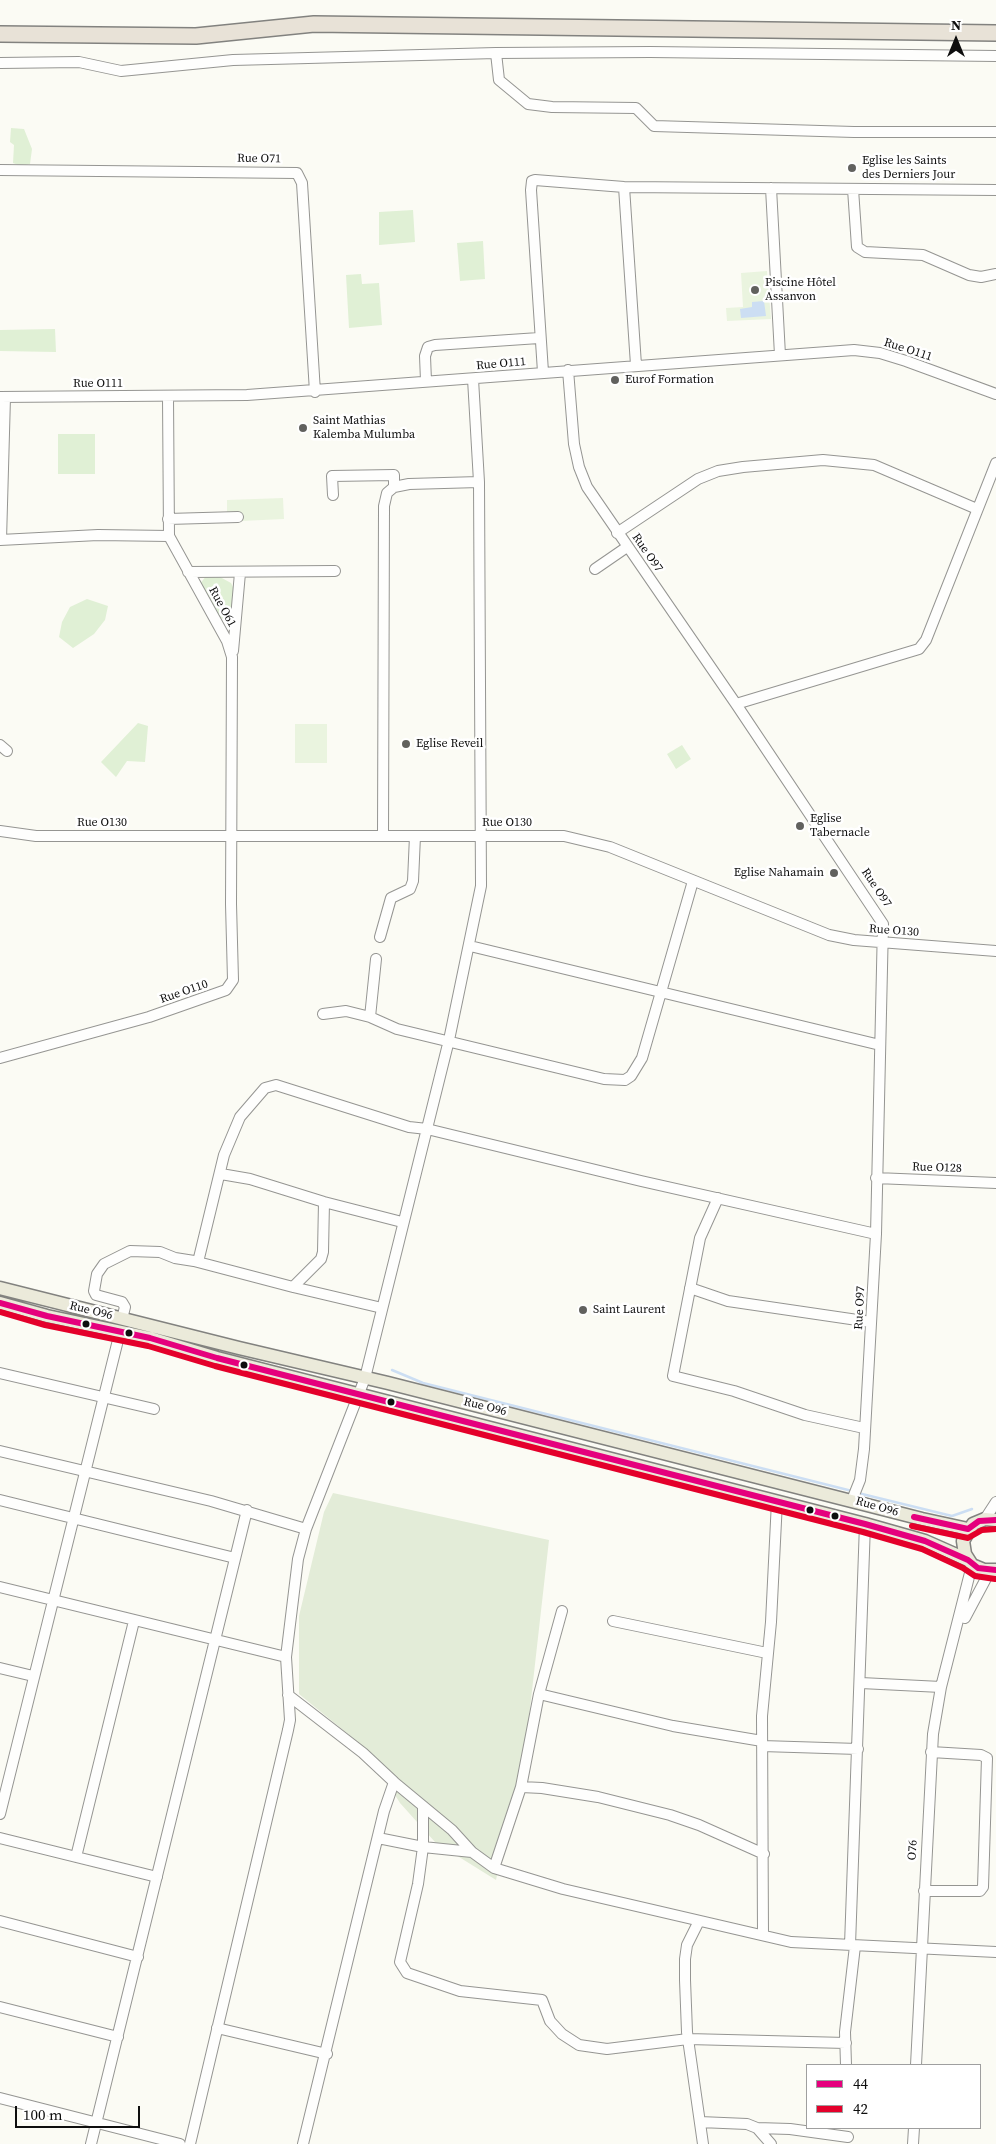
<!DOCTYPE html>
<meta charset="utf-8">
<style>
body{margin:0}
#map{position:relative;width:996px;height:2144px;overflow:hidden;background:#fbfbf4;font-family:"Source Serif 4",serif}
canvas{display:block}
.legend{position:absolute;left:806px;top:2064px;width:175px;height:65px;box-sizing:border-box;background:#fff;border:1px solid #9f9f9f;margin:0;padding:6px 9px;list-style:none;font-size:15px;color:#0e0e0e}
.legend li{display:flex;align-items:center;gap:10px;height:25px}
.legend b{width:25px;border:1px solid #9f9f9f}
.north{position:absolute;left:931px;top:15px;width:50px;height:50px;-webkit-text-stroke:4px #fff;paint-order:stroke;rotate:0deg;font-size:14px;font-weight:700;line-height:20px;text-align:center;color:#0e0e0e}
.north::after{content:'';display:block;margin:auto;width:18px;height:22px;background:#0e0e0e;clip-path:polygon(50% 0,100% 100%,50% 72%,0 100%)}
.scale{position:absolute;left:15px;top:2106px;width:125px;height:22px;box-sizing:border-box;border:2px solid #0e0e0e;border-top:0;padding-left:6px;font-size:15px;line-height:18px;white-space:nowrap;color:#0e0e0e;-webkit-text-stroke:4px #fff;paint-order:stroke}
</style>
<div id="map">
<canvas width="996" height="2144"></canvas>
<ul class="legend">
<li><b style="height:6px;background:#e5007d"></b>44</li>
<li><b style="height:6px;background:#e4002b"></b>42</li>
</ul>
<div class="north">N</div>
<div class="scale">100 m</div>
</div>
<script>
const ctx = document.querySelector('canvas').getContext('2d');
ctx.lineJoin = 'round';
function fillPath(path, color) { ctx.fillStyle = color; ctx.fill(path, 'evenodd'); }
const poly = rows => new Path2D(rows.map(r => 'M' + r).join(''));
function trace(path, color, width, dash) { ctx.strokeStyle = color; ctx.lineWidth = width; ctx.lineCap = dash ? 'butt' : 'round'; ctx.setLineDash(dash || []); ctx.stroke(path); }
function drawText(font, color, halo, rows, align = 'center') {
  ctx.font = font + ' "Source Serif 4",serif'; ctx.lineWidth = 5; ctx.setLineDash([]); ctx.textBaseline = 'middle'; ctx.strokeStyle = halo; ctx.fillStyle = color; for (const [text, x, y, turn = 0] of rows) {
    ctx.save(); ctx.translate(x, y); ctx.rotate((+turn || 0) * Math.PI / 180); ctx.textAlign = isNaN(turn) ? turn : align; if (halo) ctx.strokeText(text, 0, 0); ctx.fillText(text, 0, 0); ctx.restore();
  }
}
fillPath(poly([
 [11,128,24,129,32,149,30,164,21,166,13,163,14,145,10,142],
 [413,210,415,242,379,245,379,212],
 [483,241,485,279,460,281,457,243],
 [361,274,362,284,379,283,382,325,349,328,346,275],
 [55,329,56,352,0,351,0,330],
 [58,434,95,434,95,474,58,474],
 [206,576,220,577,231,583,236,593,234,612,224,619,217,617,200,584],
 [87,599,108,606,105,620,94,634,73,648,59,637,62,622,70,607],
 [138,723,148,726,145,762,127,761,116,777,101,762],
 [682,745,691,759,676,769,667,754]
]), '#e0f0d5');
fillPath(poly([
 [333,1493,549,1540,527,1735,496,1880,435,1842,400,1803,365,1748,299,1694,299,1616,324,1512]
]), '#e3ecd8');
fillPath(poly([
 [767,271,771,319,727,321,726,308,743,307,741,273],
 [283,498,284,519,241,521,227,515,227,500],
 [295,724,327,724,327,763,295,763]
]), '#eaf4df');
fillPath(poly([
 [764,301,766,316,741,318,740,309,752,307,752,302]
]), '#ccdef3');
trace(poly([
 [392,1370,423,1383,852,1491],
 [858,1493,952,1516,972,1509]
]), '#ccdef3', 2.5);
const minor = poly([
 [996,56,650,52,496,53,499,80,528,104,552,107,636,108,654,126,854,132,996,132],
 [0,63,79,62,121,71,233,60,496,53],
 [0,170,297,173,302,183,315,392],
 [624,187,636,365],
 [771,188,780,355],
 [853,189,857,247,865,252,923,255,969,275,981,277,996,274],
 [568,370,574,444,579,467,587,487,736,704,883,924,876,1234,864,1449,860,1480,852,1500],
 [543,372,531,190,532,181,535,180,624,187,996,190],
 [426,381,425,356,428,347,435,345,539,338],
 [0,397,247,395,854,350,880,353,906,361,996,394],
 [333,495,332,476,394,475,394,487],
 [168,519,238,517],
 [617,533,698,479,718,471,743,467,823,460,874,465,977,509],
 [0,540,98,535,169,536],
 [1,540,5,397],
 [595,569,627,547],
 [188,572,335,571],
 [233,651,240,573],
 [736,704,919,649,926,640,996,463],
 [0,745,7,751],
 [0,831,36,836,564,836,610,847,829,935,854,940,996,951],
 [383,836,384,506,387,493,394,487,409,484,479,482],
 [380,937,391,898,410,889,413,881,415,836],
 [470,946,880,1045],
 [323,1014,346,1011,370,1017,397,1029,604,1079,625,1080,631,1076,642,1058,693,881],
 [370,1017,376,959],
 [0,1058,149,1017,226,990,233,980,231,904,232,657,227,641,169,536,168,397],
 [221,1174,250,1179,324,1202,402,1222],
 [876,1178,996,1183],
 [718,1198,700,1238,673,1376,734,1391,805,1415,864,1428],
 [198,1262,224,1155,240,1117,265,1088,276,1085,409,1127,427,1129,641,1181,876,1234],
 [293,1287,382,1308],
 [690,1288,728,1301,871,1322],
 [122,1319,125,1307,122,1302,96,1295,94,1291,97,1274,104,1264,130,1251,160,1252,175,1258,194,1261,293,1287,321,1259,323,1252,324,1202],
 [0,1373,154,1409],
 [0,1451,211,1501,306,1529],
 [0,1500,235,1558],
 [985,1519,996,1502],
 [0,1587,286,1657],
 [965,1618,990,1571],
 [613,1621,767,1653],
 [0,1668,33,1676],
 [861,1683,941,1687],
 [539,1694,673,1726,762,1741],
 [288,1695,363,1753,394,1782,384,1811,303,2144],
 [762,1746,858,1749],
 [394,1782,452,1830,472,1852,494,1868,563,1889,791,1942,996,1952],
 [521,1787,542,1788,598,1797,670,1815,699,1825,764,1854],
 [423,1806,423,1847,418,1884,400,1962,407,1973,460,1991,542,2000,550,2021,562,2034,579,2045,607,2049,688,2039,846,2043],
 [0,1814,120,1332],
 [0,1838,157,1877],
 [378,1838,423,1847,472,1852],
 [76,1857,134,1621],
 [494,1868,521,1787,539,1694,562,1611],
 [924,1891,980,1891,983,1887,987,1758,981,1755,931,1752],
 [0,1921,138,1957],
 [699,1921,687,1945,685,1959,685,1980,687,2032,703,2144],
 [763,1935,762,1716,771,1622,777,1501],
 [850,1945,865,1524],
 [0,2007,118,2037],
 [217,2028,327,2054],
 [846,2065,845,2032,855,1946],
 [916,2065,933,1734,941,1687,972,1565],
 [0,2098,180,2144],
 [700,2122,747,2124,757,2128,771,2144],
 [757,2128,790,2129,848,2137],
 [91,2144,247,1510],
 [190,2144,288,1730,290,1720,286,1657,298,1559,306,1529,365,1378,449,1040,481,886,479,482,473,379],
 [913,2144,914,2128]
]);
const major = poly([
 [0,1288,239,1348,388,1383,922,1519,968,1529],
 [0,1303,47,1316,150,1338,217,1358,865,1524,925,1541,968,1560],
 [996,1520,985,1519,973,1524,963,1541,965,1554,972,1565,984,1570,996,1570]
]);
const highway = poly([
 [0,34,196,36,314,24,996,33]
]);
trace(minor, '#959592', 12);
trace(major, '#82827f', 15);
trace(highway, '#82827f', 18);
trace(minor, '#fefefd', 10);
trace(major, '#ebeada', 12);
trace(highway, '#e8e2d7', 15);
trace(poly([
 [0,1303,47,1316,150,1338,217,1358,865,1524,925,1541,968,1560,978,1568,996,1570],
 [914,1517,968,1529,979,1521,996,1520]
]), '#e5007d', 6);
trace(poly([
 [0,1312,45,1325,148,1346,215,1366,863,1532,922,1549,963,1568,975,1576,995,1579],
 [912,1526,968,1538,982,1530,996,1529]
]), '#e4002b', 6);
for (const [x, y, r, color] of [
 [852,168,5,"#61615e"],
 [755,290,5,"#61615e"],
 [615,380,5,"#61615e"],
 [303,428,5,"#61615e"],
 [406,744,5,"#61615e"],
 [800,826,5,"#61615e"],
 [834,873,5,"#61615e"],
 [583,1310,5,"#61615e"],
 [86,1324,4.5,"#0e0e0e"],
 [129,1333,4.5,"#0e0e0e"],
 [244,1365,4.5,"#0e0e0e"],
 [391,1402,4.5,"#0e0e0e"],
 [810,1510,4.5,"#0e0e0e"],
 [835,1516,4.5,"#0e0e0e"]
]) { const dot = new Path2D(); dot.arc(x, y, r, 0, 2 * Math.PI); ctx.fillStyle = color; ctx.fill(dot); trace(dot, '#fff', 2); }
drawText('12px', '#0e0e0e', '#fff', [
 ["Rue O71",259,159,1],
 ["Rue O111",908,350,18],
 ["Rue O111",501,364,-5],
 ["Rue O111",98,384],
 ["Rue O97",647,553,55],
 ["Rue O61",222,607,61],
 ["Rue O130",102,823],
 ["Rue O130",507,823],
 ["Rue O97",876,888,56],
 ["Rue O130",894,931,4],
 ["Rue O110",184,992,-19],
 ["Rue O128",937,1168,2],
 ["Rue O97",860,1308,-87],
 ["Rue O96",91,1311,14],
 ["Rue O96",485,1407,14],
 ["Rue O96",877,1507,16],
 ["O76",913,1850,-87]
]);
drawText('12px', '#0e0e0e', '#fff', [
 ["Eglise les Saints",862,161],
 ["des Derniers Jour",862,175],
 ["Piscine Hôtel",765,283],
 ["Assanvon",765,297],
 ["Eurof Formation",625,380],
 ["Saint Mathias",313,421],
 ["Kalemba Mulumba",313,435],
 ["Eglise Reveil",416,744],
 ["Eglise",810,819],
 ["Tabernacle",810,833],
 ["Eglise Nahamain",824,873,"right"],
 ["Saint Laurent",593,1310]
], 'left');
</script>
